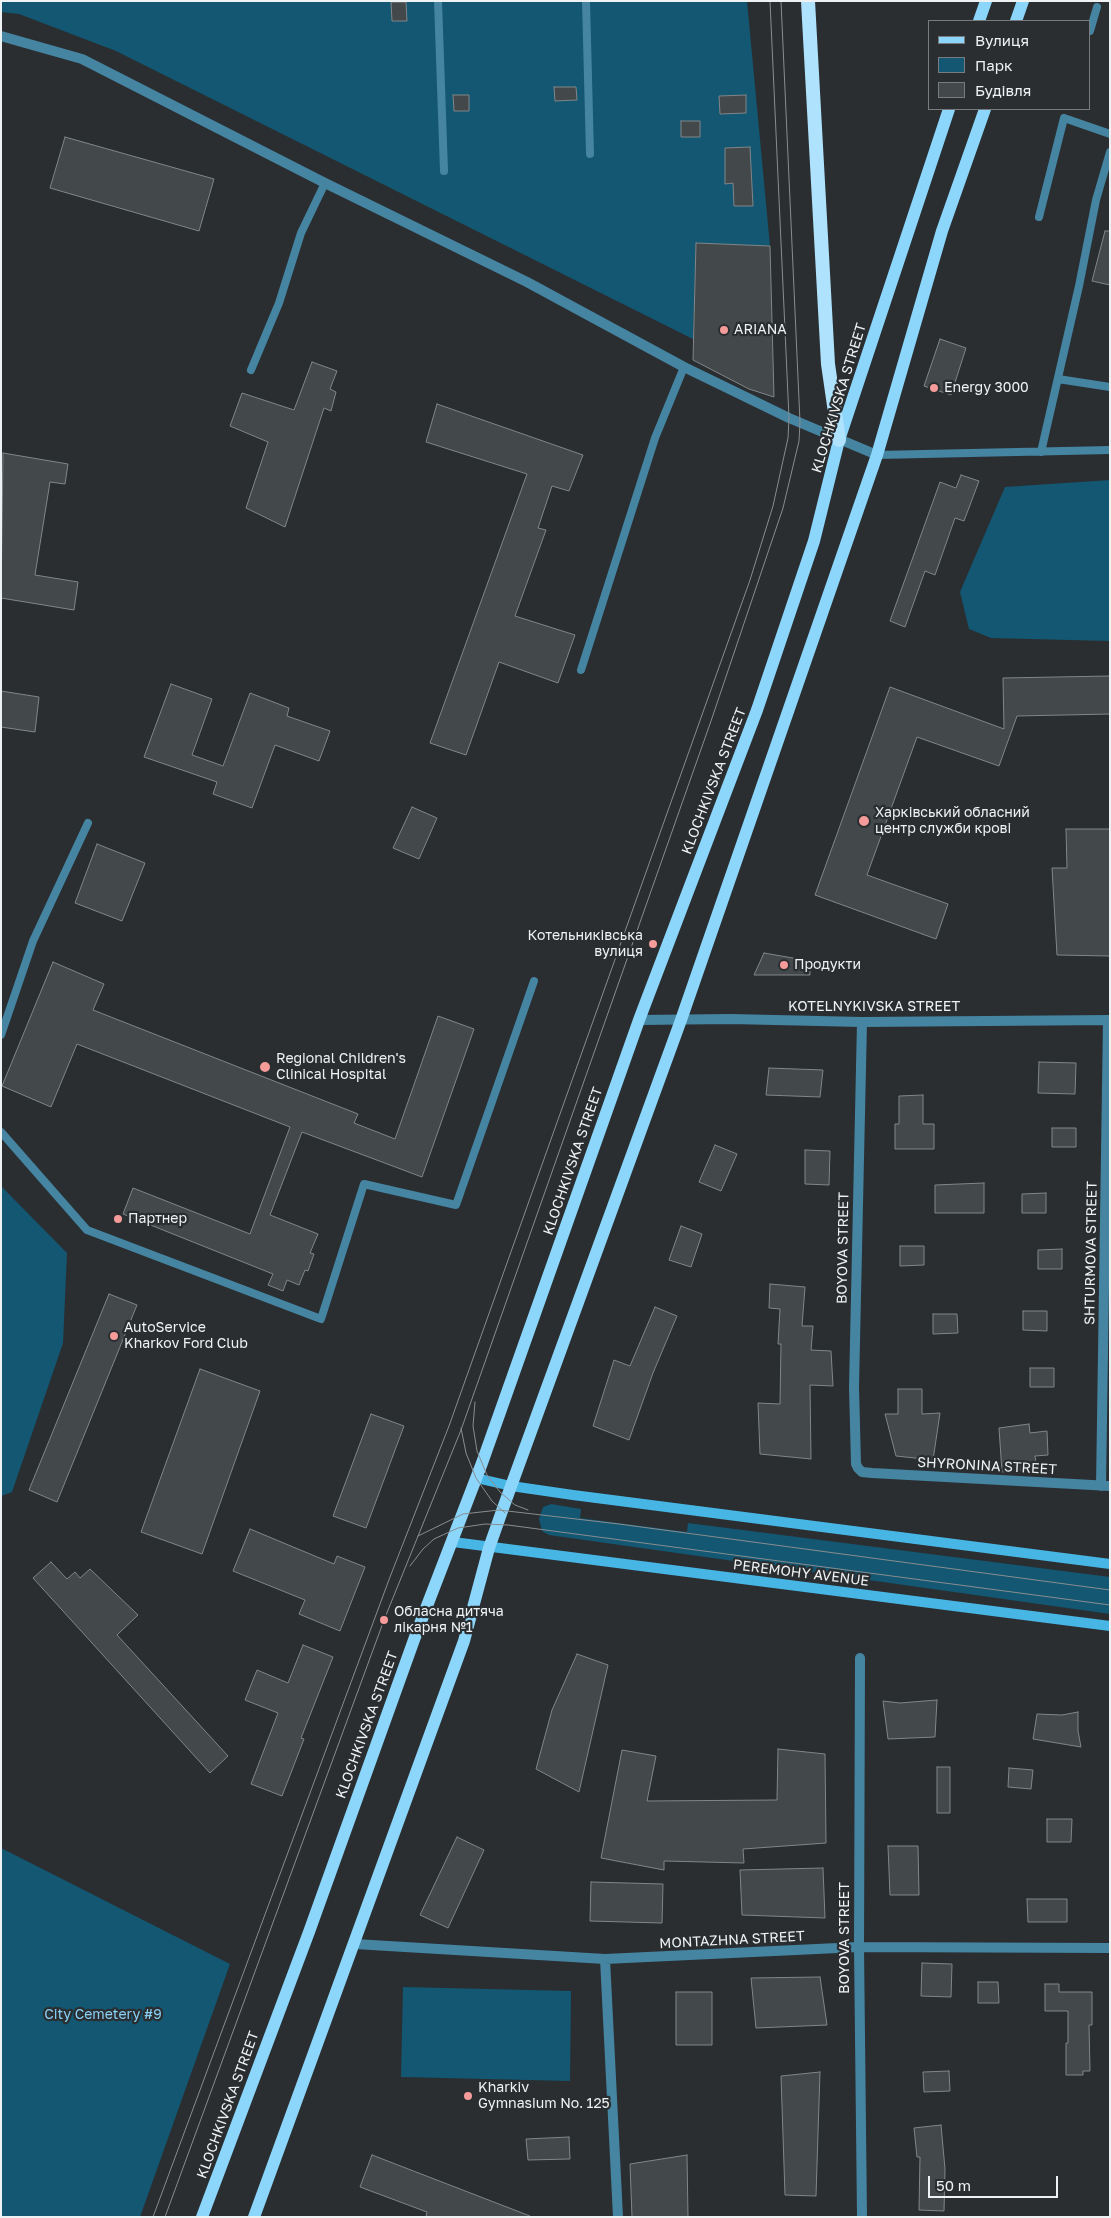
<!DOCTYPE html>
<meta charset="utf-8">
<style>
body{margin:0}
#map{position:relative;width:1111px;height:2218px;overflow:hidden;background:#2a2e31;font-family:"Golos Text",sans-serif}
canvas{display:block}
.frame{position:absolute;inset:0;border:2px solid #eff2f3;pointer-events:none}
.legend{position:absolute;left:928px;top:20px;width:162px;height:90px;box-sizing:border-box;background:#2a2e31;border:1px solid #797c7f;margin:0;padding:6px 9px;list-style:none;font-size:15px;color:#eff2f3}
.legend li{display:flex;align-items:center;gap:10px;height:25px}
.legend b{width:25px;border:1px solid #797c7f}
.scale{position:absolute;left:928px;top:2176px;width:130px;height:22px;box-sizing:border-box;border:2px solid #eff2f3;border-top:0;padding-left:6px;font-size:15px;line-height:18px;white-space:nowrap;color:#eff2f3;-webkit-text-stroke:4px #2a2e31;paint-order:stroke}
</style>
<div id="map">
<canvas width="1111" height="2218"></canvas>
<div class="frame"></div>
<ul class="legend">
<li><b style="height:6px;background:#8bd6fa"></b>Вулиця</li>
<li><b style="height:14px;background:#135772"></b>Парк</li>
<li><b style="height:14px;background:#43484a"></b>Будівля</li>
</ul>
<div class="scale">50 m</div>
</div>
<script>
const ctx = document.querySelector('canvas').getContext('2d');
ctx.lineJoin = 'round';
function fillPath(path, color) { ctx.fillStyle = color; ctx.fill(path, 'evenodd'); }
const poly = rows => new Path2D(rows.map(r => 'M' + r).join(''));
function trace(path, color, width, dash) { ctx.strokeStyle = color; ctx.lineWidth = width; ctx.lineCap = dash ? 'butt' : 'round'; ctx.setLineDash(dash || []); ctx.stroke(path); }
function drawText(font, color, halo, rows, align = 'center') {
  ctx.font = font + ' "Golos Text",sans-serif'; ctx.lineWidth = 4.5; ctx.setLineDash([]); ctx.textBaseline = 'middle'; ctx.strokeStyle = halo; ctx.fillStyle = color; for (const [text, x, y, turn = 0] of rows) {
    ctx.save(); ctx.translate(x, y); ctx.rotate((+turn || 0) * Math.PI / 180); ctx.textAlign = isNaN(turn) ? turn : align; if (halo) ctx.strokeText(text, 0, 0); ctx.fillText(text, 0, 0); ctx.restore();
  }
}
fillPath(poly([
 [1,1,747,1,770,246,696,244,693,339,116,51,19,14,1,12],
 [1110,480,1110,641,991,638,969,629,960,592,1005,487],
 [1,1186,67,1253,63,1343,12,1492,1,1496],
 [551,1504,581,1509,580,1518,687,1532,688,1523,1110,1577,1110,1614,549,1535,542,1531,539,1519,543,1507],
 [1,1848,230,1964,140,2217,1,2217],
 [403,1987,571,1991,570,2081,401,2077]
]), '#135772');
const building = poly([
 [391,2,406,2,407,21,392,21,391,2],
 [554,87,576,87,577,100,555,101,554,87],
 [453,95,469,95,469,111,454,111,453,95],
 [746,95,746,113,720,114,719,96,746,95],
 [681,121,700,121,700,137,681,137,681,121],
 [65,137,214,179,199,231,50,188,65,137],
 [750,147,753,206,734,206,733,183,725,184,725,148,750,147],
 [1105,231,1110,231,1110,285,1092,281,1105,231],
 [696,243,770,246,774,397,749,389,693,360,696,243],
 [940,339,966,348,951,395,924,386,940,339],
 [312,362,337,371,330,389,336,392,331,411,324,408,285,527,246,508,268,442,230,426,242,393,294,410,312,362],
 [437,404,583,455,569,491,552,486,538,528,546,530,515,616,575,635,558,683,499,662,466,755,430,743,527,474,426,442,437,404],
 [3,453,68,464,65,484,50,482,35,575,78,582,74,610,1,598,3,453],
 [961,475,979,481,964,521,955,518,935,575,925,571,905,627,890,621,940,482,956,488,961,475],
 [1110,676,1110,714,1017,716,999,766,917,737,867,875,948,904,936,939,815,895,890,687,1004,729,1003,678,1110,676],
 [171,684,212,699,192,755,223,766,250,693,289,708,287,716,330,731,319,761,275,745,252,808,213,794,217,782,144,757,171,684],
 [1,691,39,697,35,732,1,727,1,691],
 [412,807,437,818,419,859,393,848,412,807],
 [1066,829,1110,829,1110,956,1057,955,1052,868,1067,868,1066,829],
 [97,844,145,863,122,921,75,903,97,844],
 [764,953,810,961,810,975,754,975,764,953],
 [53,962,104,984,93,1010,358,1114,354,1123,395,1139,438,1016,474,1029,422,1177,302,1132,270,1215,318,1234,310,1253,314,1254,308,1271,305,1270,299,1285,287,1280,283,1291,268,1285,273,1274,123,1214,133,1188,250,1234,290,1127,77,1044,51,1107,2,1086,53,962],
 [1039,1062,1076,1063,1075,1094,1038,1093,1039,1062],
 [769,1068,823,1070,820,1097,766,1095,769,1068],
 [923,1095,923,1124,934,1124,934,1149,895,1149,895,1124,899,1124,899,1096,923,1095],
 [1052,1128,1076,1128,1076,1147,1052,1147,1052,1128],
 [715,1145,737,1154,721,1191,699,1182,715,1145],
 [805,1150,830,1151,829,1185,805,1184,805,1150],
 [984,1183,984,1213,935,1213,935,1185,984,1183],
 [1046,1193,1046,1213,1022,1213,1022,1194,1046,1193],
 [681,1226,702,1234,691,1267,669,1260,681,1226],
 [900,1246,924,1246,924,1265,900,1266,900,1246],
 [1062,1249,1062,1269,1038,1269,1038,1250,1062,1249],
 [770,1284,805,1287,802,1326,813,1326,811,1350,831,1351,833,1386,810,1385,811,1459,760,1454,758,1403,780,1404,781,1344,778,1344,780,1309,769,1308,770,1284],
 [109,1294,137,1305,57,1502,29,1490,109,1294],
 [655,1307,677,1316,653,1373,629,1440,593,1426,614,1360,630,1366,655,1307],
 [1023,1311,1047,1311,1047,1331,1023,1330,1023,1311],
 [933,1314,957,1314,958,1333,933,1334,933,1314],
 [1030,1368,1054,1368,1054,1387,1030,1387,1030,1368],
 [200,1369,260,1391,202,1554,141,1532,200,1369],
 [898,1389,922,1389,922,1414,940,1413,933,1460,896,1456,885,1414,898,1414,898,1389],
 [371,1414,404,1426,366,1528,333,1516,371,1414],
 [1029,1424,1030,1433,1047,1431,1048,1455,1035,1456,1037,1468,1002,1472,999,1428,1029,1424],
 [250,1529,334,1564,337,1556,365,1567,340,1631,299,1614,305,1600,233,1571,250,1529],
 [51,1562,67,1579,75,1572,80,1578,90,1569,138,1615,117,1635,228,1756,210,1773,33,1578,51,1562],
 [303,1645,333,1657,301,1738,304,1739,282,1796,251,1784,278,1713,245,1700,257,1670,288,1683,303,1645],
 [577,1654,608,1665,579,1792,536,1769,552,1710,577,1654],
 [937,1700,935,1737,888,1739,883,1701,900,1703,937,1700],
 [1078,1712,1078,1731,1081,1747,1033,1739,1037,1714,1062,1715,1078,1712],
 [778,1749,825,1754,826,1843,743,1849,744,1863,664,1861,664,1870,601,1858,622,1750,656,1756,647,1801,777,1800,778,1749],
 [937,1767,950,1767,950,1813,937,1813,937,1767],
 [1009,1768,1033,1770,1031,1789,1008,1787,1009,1768],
 [1047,1819,1072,1819,1071,1842,1047,1842,1047,1819],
 [457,1837,484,1850,448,1928,420,1915,457,1837],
 [888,1846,918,1846,919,1895,890,1895,888,1846],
 [823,1868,825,1918,742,1915,740,1870,823,1868],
 [591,1882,663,1884,662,1923,590,1921,591,1882],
 [1027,1899,1067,1899,1067,1922,1028,1922,1027,1899],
 [922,1963,952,1964,951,1997,921,1996,922,1963],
 [820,1977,827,2025,756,2028,751,1978,820,1977],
 [978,1982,998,1982,999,2003,978,2003,978,1982],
 [1045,1984,1059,1984,1059,1992,1092,1992,1092,2025,1089,2025,1090,2071,1083,2071,1083,2075,1066,2075,1066,2043,1068,2043,1068,2011,1045,2011,1045,1984],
 [676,1992,712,1992,712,2045,676,2045,676,1992],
 [949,2071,950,2091,924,2092,923,2072,949,2071],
 [820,2072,816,2196,785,2195,781,2076,820,2072],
 [941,2125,945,2169,944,2211,919,2210,920,2157,917,2157,914,2128,941,2125],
 [569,2137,570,2159,528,2160,526,2139,569,2137],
 [372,2155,530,2216,529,2217,426,2217,427,2212,360,2187,372,2155],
 [687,2155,688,2217,632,2217,630,2164,687,2155]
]);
fillPath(building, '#43484a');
trace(building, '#818689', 1);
trace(poly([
 [438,1,444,171],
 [586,1,590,154],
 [1090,31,1097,7],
 [1039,217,1064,118,1110,134],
 [251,370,279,303,301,233,325,183],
 [1058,379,1110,387],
 [1041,452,1079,286,1096,200,1110,152],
 [877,455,1110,450],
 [581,670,655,438,684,367],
 [1,1035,33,941,88,823],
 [1,1132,87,1230,321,1319,364,1184,456,1205,534,981]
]), '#4585a2', 8);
trace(poly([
 [1,36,82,59,325,183,527,282,684,367,789,418,877,455],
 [639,1020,731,1019,862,1022,1110,1020],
 [862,1022,854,1387,856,1464,858,1468,862,1472,872,1473,1110,1486],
 [1101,1486,1108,1020],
 [860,1658,859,1947,862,2217],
 [355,1944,605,1959,859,1947,1110,1948],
 [605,1959,618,2217]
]), '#4585a2', 10);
trace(poly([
 [476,1478,511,1486,573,1495,1110,1564],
 [453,1542,1110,1626]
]), '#48b6e5', 10);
trace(poly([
 [979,21,986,1],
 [1016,21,1023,1],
 [202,2217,309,1932,415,1637,482,1463,639,1020,757,710,814,541,839,440,949,109],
 [254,2217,464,1641,489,1548,502,1511,681,1020,877,455,942,231,985,109]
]), '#8bd6fa', 12);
trace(poly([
 [808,1,828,364,839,440]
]), '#afe2fc', 14);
trace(poly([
 [475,1402,473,1426,477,1451,487,1475,500,1492,515,1505,528,1510],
 [461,1428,466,1453,476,1478,492,1501,505,1513],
 [418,1536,463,1514,499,1510,619,1524,1110,1590],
 [410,1566,423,1549,434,1539,458,1528,485,1524,508,1525,1110,1605],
 [153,2217,390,1577,449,1426,750,580,773,506,788,438,789,418,770,1],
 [165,2217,384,1620,461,1430,711,721,783,508,799,441,800,422,781,1]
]), '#898d8f', 1);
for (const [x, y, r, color] of [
 [724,330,5,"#f59b9a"],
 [934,388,5,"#f59b9a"],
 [864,821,6,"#f59b9a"],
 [653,944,5,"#f59b9a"],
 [784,965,5,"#f59b9a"],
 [265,1067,6,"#f59b9a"],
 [118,1219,5,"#f59b9a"],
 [114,1336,5,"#f59b9a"],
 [384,1620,5,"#f59b9a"],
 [468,2096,5,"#f59b9a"]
]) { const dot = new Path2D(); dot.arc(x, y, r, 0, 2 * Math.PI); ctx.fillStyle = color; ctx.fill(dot); trace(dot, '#2a2e31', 2); }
drawText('14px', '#eff2f3', '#2a2e31', [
 ["ARIANA",734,330],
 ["Energy 3000",944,388],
 ["Харківський обласний",875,813],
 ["центр служби крові",875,829],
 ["Котельниківська",643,936,"right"],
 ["вулиця",643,952,"right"],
 ["Продукти",794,965],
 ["Regional Children's",276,1059],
 ["Clinical Hospital",276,1075],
 ["Партнер",128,1219],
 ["AutoService",124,1328],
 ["Kharkov Ford Club",124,1344],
 ["Обласна дитяча",394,1612],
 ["лікарня №1",394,1628],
 ["Kharkiv",478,2088],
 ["Gymnasium No. 125",478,2104]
], 'left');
drawText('14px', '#eff2f3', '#2a2e31', [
 ["KLOCHKIVSKA STREET",839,398,-73],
 ["KLOCHKIVSKA STREET",714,781,-69],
 ["KOTELNYKIVSKA STREET",874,1007],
 ["KLOCHKIVSKA STREET",573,1161,-71],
 ["BOYOVA STREET",843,1248,-89],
 ["SHTURMOVA STREET",1091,1253,-89],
 ["SHYRONINA STREET",987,1466,3],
 ["PEREMOHY AVENUE",801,1573,7],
 ["KLOCHKIVSKA STREET",367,1725,-70],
 ["BOYOVA STREET",845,1938,-90],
 ["MONTAZHNA STREET",732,1940,-3],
 ["KLOCHKIVSKA STREET",228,2105,-70]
]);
drawText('14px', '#88d0f4', '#2a2e31', [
 ["City Cemetery #9",103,2015]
]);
</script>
